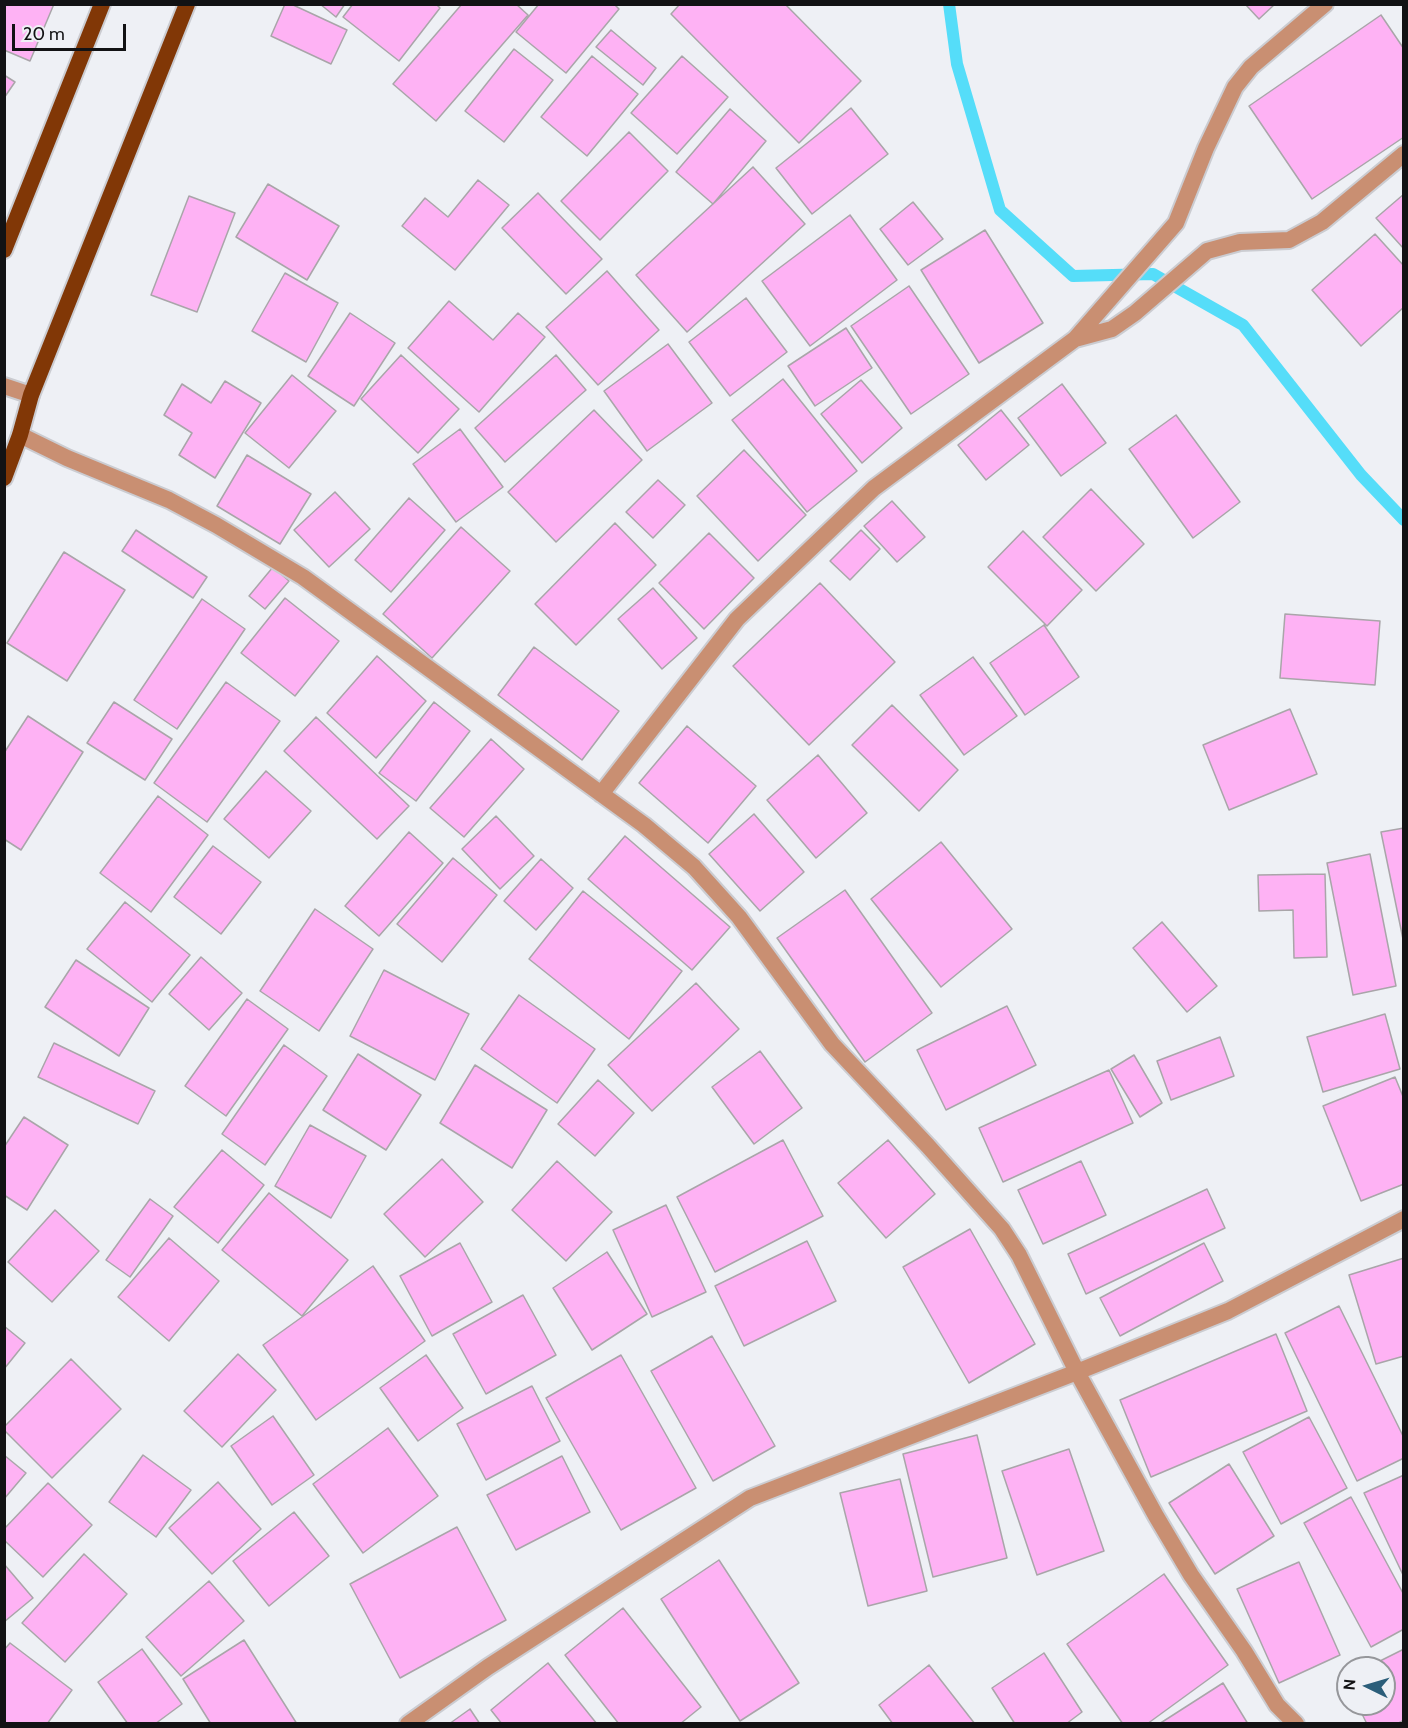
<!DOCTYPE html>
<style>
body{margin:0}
#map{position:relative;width:1408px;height:1728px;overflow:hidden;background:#eef0f5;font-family:Cabin,sans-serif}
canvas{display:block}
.frame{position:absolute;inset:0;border:6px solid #121214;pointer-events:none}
.north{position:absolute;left:1336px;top:1656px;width:60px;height:60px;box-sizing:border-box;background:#eef0f5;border:2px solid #96979b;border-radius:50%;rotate:275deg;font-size:16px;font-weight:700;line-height:24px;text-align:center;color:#121214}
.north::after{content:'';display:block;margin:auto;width:21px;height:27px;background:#2b5e7a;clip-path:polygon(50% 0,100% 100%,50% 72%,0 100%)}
.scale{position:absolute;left:12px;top:24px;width:114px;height:27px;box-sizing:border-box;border:3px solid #121214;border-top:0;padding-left:8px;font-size:18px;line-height:21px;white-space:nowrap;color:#121214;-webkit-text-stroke:4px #eef0f5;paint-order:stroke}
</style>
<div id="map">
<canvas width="1408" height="1728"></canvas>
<div class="frame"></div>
<div class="north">N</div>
<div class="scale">20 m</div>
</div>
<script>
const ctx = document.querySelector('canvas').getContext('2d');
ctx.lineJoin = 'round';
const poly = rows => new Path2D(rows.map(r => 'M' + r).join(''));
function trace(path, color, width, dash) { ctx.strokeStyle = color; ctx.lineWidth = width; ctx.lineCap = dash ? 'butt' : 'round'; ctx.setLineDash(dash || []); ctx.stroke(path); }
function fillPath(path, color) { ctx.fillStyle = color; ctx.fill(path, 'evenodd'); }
trace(poly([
 [949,4,957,64,1000,210,1073,276,1153,274,1243,325,1361,475,1404,520]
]), '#55ddf9', 12);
const building = poly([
 [4,4,54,4,30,61,4,50,4,4],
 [285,4,291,4,347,30,331,64,271,36,285,4],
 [320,4,345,4,336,17,320,4],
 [353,4,436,4,440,8,399,61,343,17,353,4],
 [462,4,516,4,528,15,436,121,393,84,462,4],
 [539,4,614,4,619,9,566,73,516,32,539,4],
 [680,4,785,4,861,81,799,143,671,14,680,4],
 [1245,4,1275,4,1259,19,1245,4],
 [1381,15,1404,49,1404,137,1312,199,1249,106,1381,15],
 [611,30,656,68,643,85,596,47,611,30],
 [514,49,553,80,504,142,465,111,514,49],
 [592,56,638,94,587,156,541,117,592,56],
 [682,56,728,97,677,154,631,113,682,56],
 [4,75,15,82,4,98,4,75],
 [851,108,888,154,812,214,776,168,851,108],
 [730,109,766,141,713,204,676,172,730,109],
 [629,132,668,171,600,240,561,201,629,132],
 [753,167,805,224,687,332,636,275,753,167],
 [478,180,509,205,455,270,402,226,425,198,448,217,478,180],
 [268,184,339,226,307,280,236,237,268,184],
 [538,193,602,259,566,294,502,228,538,193],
 [1404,194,1404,249,1376,218,1404,194],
 [189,196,235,213,197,312,151,295,189,196],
 [913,202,943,239,908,265,880,229,913,202],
 [850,215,897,280,810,346,762,281,850,215],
 [985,230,1043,323,979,363,921,270,985,230],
 [1375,234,1404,266,1404,307,1361,346,1312,290,1375,234],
 [607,271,659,330,598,385,546,327,607,271],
 [285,273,338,303,306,362,252,331,285,273],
 [909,286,969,374,911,414,851,326,909,286],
 [746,298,787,352,730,396,689,342,746,298],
 [449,301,493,340,518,313,545,337,479,412,408,348,449,301],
 [350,313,395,343,354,406,308,376,350,313],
 [846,328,872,368,815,406,788,366,846,328],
 [668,344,712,403,647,451,604,391,668,344],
 [401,355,459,409,418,453,361,399,401,355],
 [556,355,586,390,505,462,475,428,556,355],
 [292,375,336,411,289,468,245,433,292,375],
 [783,379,857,471,807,512,732,420,783,379],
 [861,380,902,428,862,463,821,414,861,380],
 [225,381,261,403,215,478,179,455,192,433,164,415,182,384,211,403,225,381],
 [1062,384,1106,443,1061,476,1018,418,1062,384],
 [594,410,642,460,556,542,508,492,594,410],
 [1001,410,1029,445,986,480,958,445,1001,410],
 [1176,415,1240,502,1193,538,1129,449,1176,415],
 [460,429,503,487,456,522,413,464,460,429],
 [744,450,806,515,758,561,697,496,744,450],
 [247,455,311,494,280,544,217,506,247,455],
 [658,480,685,505,653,538,626,512,658,480],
 [1091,489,1144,544,1096,591,1043,537,1091,489],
 [335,492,370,529,329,567,294,530,335,492],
 [409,498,445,530,391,592,355,560,409,498],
 [892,501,925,537,897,562,864,526,892,501],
 [615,523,656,565,576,645,535,604,615,523],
 [461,527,510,571,432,658,383,614,461,527],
 [136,530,207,577,193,598,122,551,136,530],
 [861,530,880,549,850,580,830,561,861,530],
 [1023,531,1082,590,1047,626,988,567,1023,531],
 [709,533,754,578,704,629,659,583,709,533],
 [64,552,125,590,67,681,7,643,64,552],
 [273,567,289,581,265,609,249,596,273,567],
 [820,583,895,662,809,745,733,666,820,583],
 [653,588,697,638,662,669,618,619,653,588],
 [285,598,339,641,295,696,241,653,285,598],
 [202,599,245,629,177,729,134,700,202,599],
 [1285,614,1380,621,1375,685,1280,678,1285,614],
 [1044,625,1079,677,1025,715,990,663,1044,625],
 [534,647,619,711,582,760,498,695,534,647],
 [377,656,426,701,376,758,327,713,377,656],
 [973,657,1017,716,964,755,920,695,973,657],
 [226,682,280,721,207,822,154,783,226,682],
 [114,702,172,739,145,780,87,743,114,702],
 [434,702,470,731,416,801,379,773,434,702],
 [892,705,958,770,919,811,852,745,892,705],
 [1290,709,1317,774,1229,810,1203,745,1290,709],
 [28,716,83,752,21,850,4,839,4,753,28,716],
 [316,717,409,806,377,839,284,751,316,717],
 [687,726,756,786,708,843,639,783,687,726],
 [491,739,524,769,464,837,430,808,491,739],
 [818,755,867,813,816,858,767,800,818,755],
 [266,771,311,811,269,858,224,819,266,771],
 [158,796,208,835,151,912,100,873,158,796],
 [754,814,804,872,760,911,709,854,754,814],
 [496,816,534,856,500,889,462,849,496,816],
 [1404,828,1404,944,1381,832,1404,828],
 [409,832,443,863,379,936,345,906,409,832],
 [625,836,730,927,692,970,588,879,625,836],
 [941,842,1012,929,941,987,871,899,941,842],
 [213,846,261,882,221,934,174,897,213,846],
 [1370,854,1396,986,1353,995,1327,863,1370,854],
 [453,858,497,895,442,962,397,924,453,858],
 [541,859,573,888,536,930,504,901,541,859],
 [1325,874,1327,957,1294,958,1293,910,1259,911,1258,875,1325,874],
 [845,890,932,1013,865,1062,777,938,845,890],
 [583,891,682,971,629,1039,529,959,583,891],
 [125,902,190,955,152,1002,87,949,125,902],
 [315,909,373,949,319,1031,260,991,315,909],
 [1162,922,1217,986,1187,1012,1133,948,1162,922],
 [201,957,242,993,209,1030,169,994,201,957],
 [76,960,149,1008,119,1056,45,1007,76,960],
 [384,970,469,1014,435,1080,350,1036,384,970],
 [696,983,739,1029,652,1111,608,1065,696,983],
 [519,995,595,1049,557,1103,481,1049,519,995],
 [247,999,288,1029,226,1116,185,1086,247,999],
 [1007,1006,1036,1065,946,1110,917,1050,1007,1006],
 [1385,1014,1400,1069,1323,1092,1307,1037,1385,1014],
 [1220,1037,1234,1076,1171,1100,1157,1061,1220,1037],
 [54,1043,155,1091,138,1124,38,1077,54,1043],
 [284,1045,327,1076,265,1165,222,1134,284,1045],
 [760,1051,802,1108,754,1144,712,1087,760,1051],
 [358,1054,421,1095,386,1150,323,1110,358,1054],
 [1134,1055,1162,1103,1140,1117,1111,1069,1134,1055],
 [475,1065,547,1110,512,1168,440,1123,475,1065],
 [1109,1070,1133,1123,1003,1182,979,1128,1109,1070],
 [1395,1077,1404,1099,1404,1184,1361,1201,1323,1106,1395,1077],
 [598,1080,634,1113,595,1156,558,1124,598,1080],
 [24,1117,68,1145,27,1210,4,1195,4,1147,24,1117],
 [310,1125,366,1156,331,1218,275,1186,310,1125],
 [783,1140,823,1216,715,1272,677,1197,783,1140],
 [888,1140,935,1194,886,1238,838,1183,888,1140],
 [222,1150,264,1185,218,1243,174,1207,222,1150],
 [442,1159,483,1202,425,1257,384,1214,442,1159],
 [557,1161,612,1212,566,1261,512,1210,557,1161],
 [1081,1161,1106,1215,1043,1244,1018,1190,1081,1161],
 [1207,1189,1225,1228,1086,1294,1068,1254,1207,1189],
 [269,1193,348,1260,302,1316,222,1250,269,1193],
 [150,1199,173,1216,130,1277,106,1260,150,1199],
 [666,1205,706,1292,652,1317,613,1230,666,1205],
 [55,1210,99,1251,52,1302,8,1262,55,1210],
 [970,1229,1035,1344,969,1383,903,1267,970,1229],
 [169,1238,219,1281,169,1341,118,1297,169,1238],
 [807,1241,836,1301,744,1346,715,1286,807,1241],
 [460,1243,492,1302,432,1336,400,1276,460,1243],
 [1204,1243,1223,1281,1120,1336,1100,1298,1204,1243],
 [607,1252,647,1314,592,1350,553,1288,607,1252],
 [1404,1258,1404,1356,1376,1364,1349,1275,1404,1258],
 [373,1266,425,1341,316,1420,263,1345,373,1266],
 [523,1295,556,1355,486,1394,453,1334,523,1295],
 [1339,1306,1404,1438,1404,1458,1357,1481,1285,1333,1339,1306],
 [4,1326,25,1343,4,1369,4,1326],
 [1276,1334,1307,1411,1151,1477,1120,1400,1276,1334],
 [712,1336,775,1446,713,1481,651,1371,712,1336],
 [238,1354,276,1390,222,1447,184,1411,238,1354],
 [426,1355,463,1408,418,1441,380,1388,426,1355],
 [621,1355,696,1488,621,1530,546,1398,621,1355],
 [71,1359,121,1409,52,1478,4,1430,4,1427,71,1359],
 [532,1386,560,1441,486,1480,457,1424,532,1386],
 [273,1416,314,1475,272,1505,231,1446,273,1416],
 [1309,1417,1347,1488,1281,1524,1243,1452,1309,1417],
 [388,1428,438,1496,363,1553,313,1484,388,1428],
 [977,1435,1007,1558,933,1577,903,1454,977,1435],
 [1069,1449,1104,1551,1037,1575,1002,1471,1069,1449],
 [4,1455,26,1473,4,1499,4,1455],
 [143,1455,191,1490,156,1537,109,1502,143,1455],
 [562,1456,590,1512,516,1550,487,1495,562,1456],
 [1229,1464,1274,1536,1215,1574,1169,1503,1229,1464],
 [1404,1475,1404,1577,1364,1493,1404,1475],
 [900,1479,927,1591,868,1606,840,1493,900,1479],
 [218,1482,261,1529,212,1574,169,1528,218,1482],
 [48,1483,92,1525,43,1577,4,1540,4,1529,48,1483],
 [1351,1497,1404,1595,1404,1629,1371,1647,1304,1523,1351,1497],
 [294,1512,329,1556,269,1606,233,1561,294,1512],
 [457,1527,506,1620,400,1678,350,1584,457,1527],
 [84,1554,127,1594,65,1662,22,1623,84,1554],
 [719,1560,799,1683,740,1721,661,1599,719,1560],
 [1299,1562,1340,1655,1279,1683,1237,1589,1299,1562],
 [4,1564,33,1598,4,1622,4,1564],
 [1164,1574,1228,1665,1147,1724,1123,1724,1067,1644,1164,1574],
 [209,1581,244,1621,181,1676,146,1637,209,1581],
 [623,1608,701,1707,680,1724,619,1724,565,1655,623,1608],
 [244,1640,297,1724,211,1724,183,1679,244,1640],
 [10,1643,72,1690,47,1724,4,1723,4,1650,10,1643],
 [142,1649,182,1704,155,1724,128,1724,98,1682,142,1649],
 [1404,1649,1404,1720,1397,1724,1367,1724,1357,1704,1384,1704,1384,1668,1366,1668,1404,1649],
 [1044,1653,1082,1712,1066,1724,1015,1724,992,1688,1044,1653],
 [548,1663,597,1724,502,1724,491,1710,548,1663],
 [929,1665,975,1724,893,1724,879,1705,929,1665],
 [1223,1683,1248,1724,1159,1724,1223,1683],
 [470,1709,480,1724,449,1724,470,1709]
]);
fillPath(building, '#feb2f4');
trace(building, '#a9a5a9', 1.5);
const minor = poly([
 [1075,339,1112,329,1135,313,1207,251,1240,242,1289,240,1322,222,1404,154],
 [20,435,67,458,169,500,216,525,303,577,644,825,694,867,739,917,832,1044,928,1146,1002,1229,1019,1255,1077,1372,1156,1516,1191,1575,1244,1651,1277,1705,1296,1724],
 [601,794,737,619,874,488,1075,339,1176,223,1206,148,1235,87,1251,67,1325,4],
 [408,1724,488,1667,750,1498,1077,1372,1228,1311,1404,1219]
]);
const tertiary = poly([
 [4,386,31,395]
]);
const trunk = poly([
 [4,250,102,4],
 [4,478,20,435,31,395,187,4]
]);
trace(minor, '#cbccd1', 20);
trace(tertiary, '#cbccd1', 20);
trace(trunk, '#cbccd1', 20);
trace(minor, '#c98f72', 16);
trace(tertiary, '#c98f72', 16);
trace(trunk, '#813706', 16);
</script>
